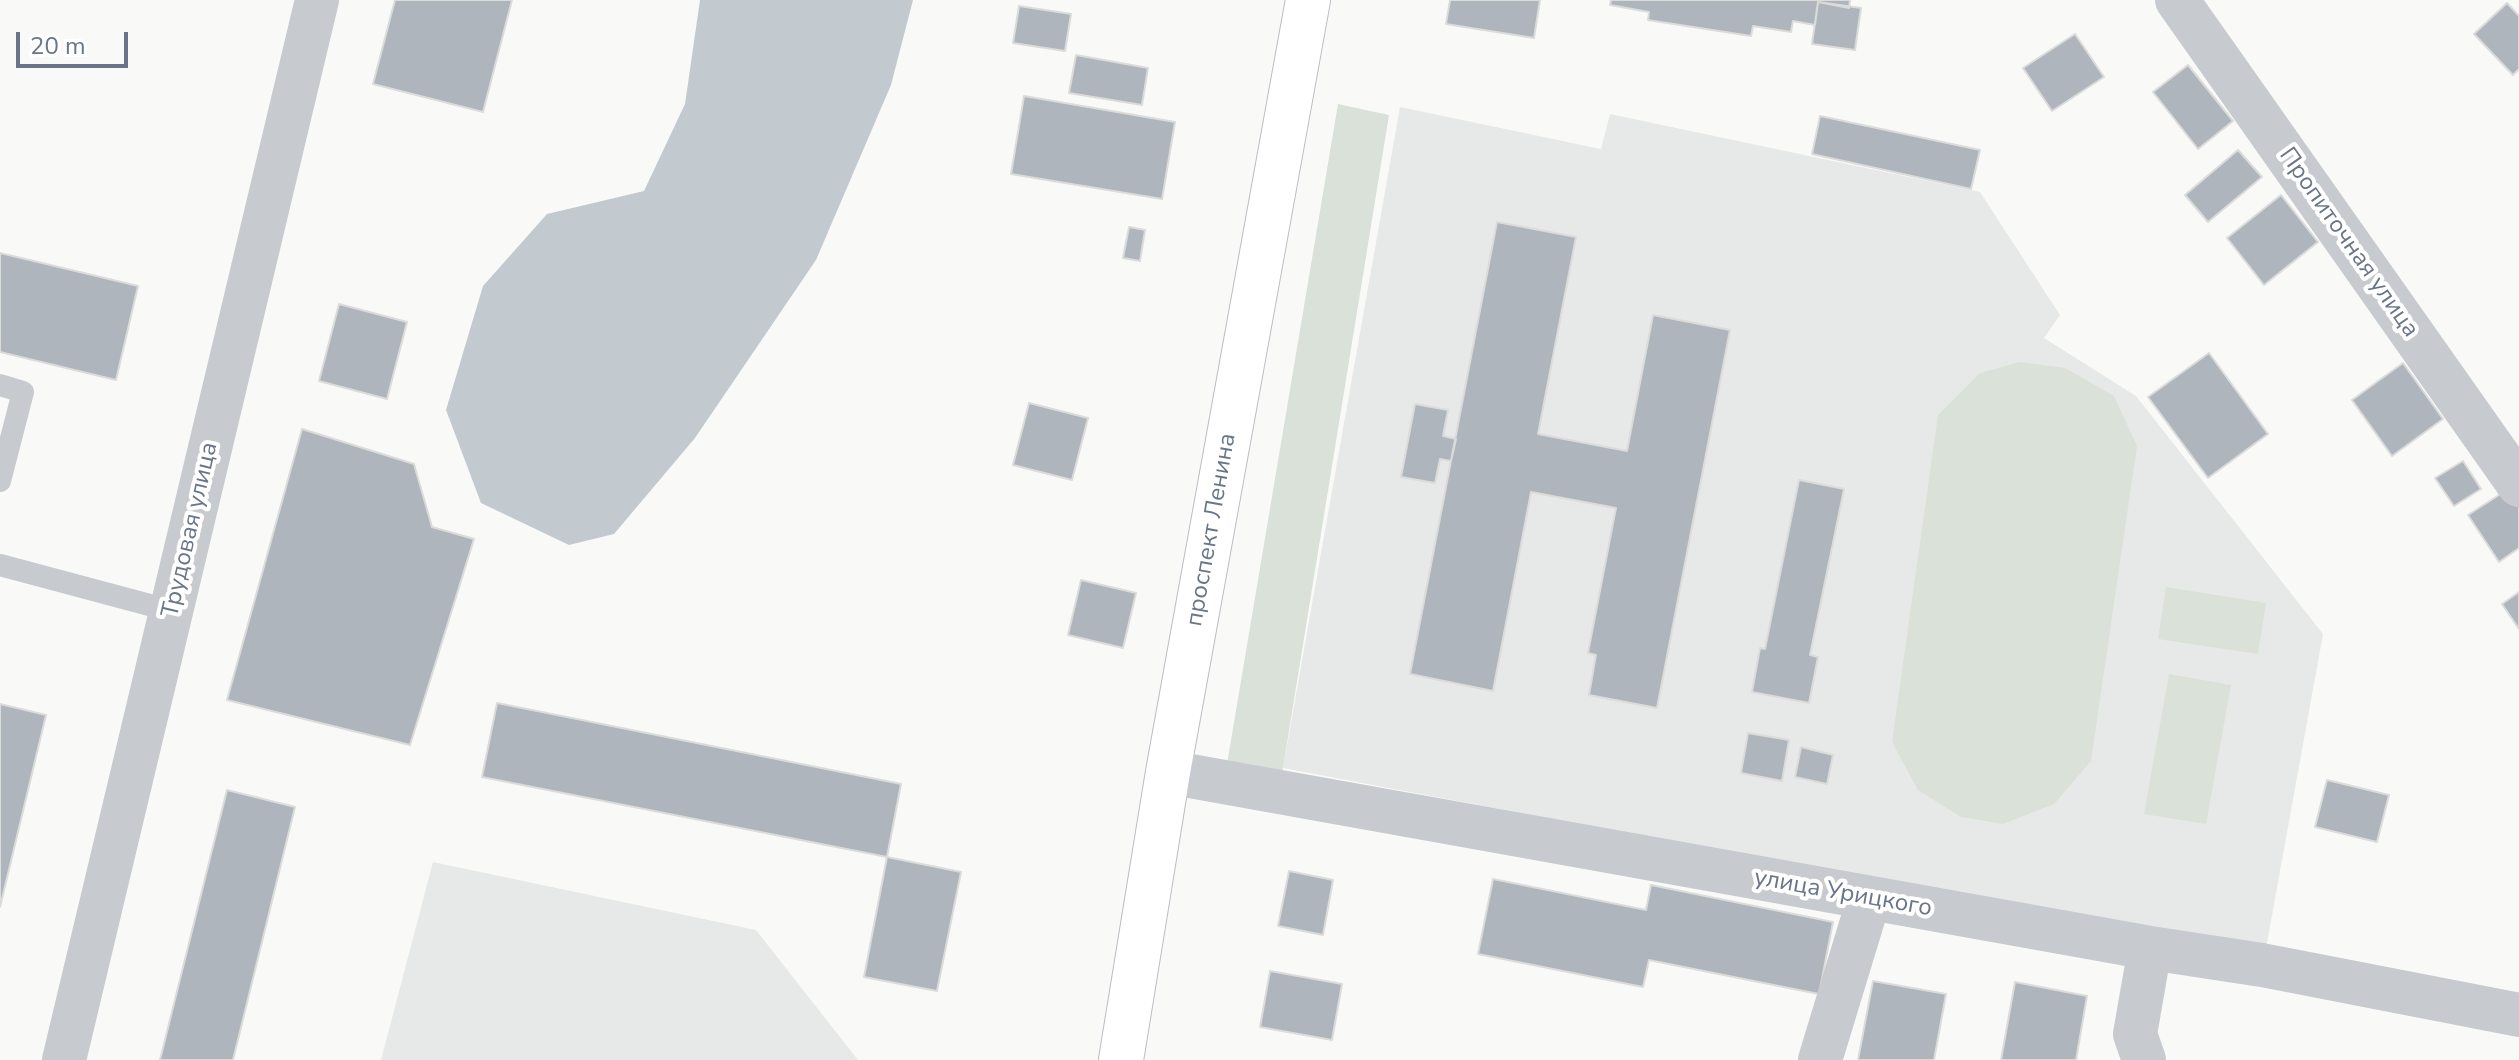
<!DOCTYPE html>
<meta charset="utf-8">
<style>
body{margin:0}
#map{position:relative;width:2519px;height:1060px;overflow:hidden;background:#f9faf7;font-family:"Nunito Sans",sans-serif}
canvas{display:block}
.scale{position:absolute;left:16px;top:32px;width:112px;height:36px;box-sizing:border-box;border:4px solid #697688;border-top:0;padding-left:10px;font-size:24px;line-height:28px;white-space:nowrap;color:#697688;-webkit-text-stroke:6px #fff;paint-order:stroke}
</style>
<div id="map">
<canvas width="2519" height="1060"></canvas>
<div class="scale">20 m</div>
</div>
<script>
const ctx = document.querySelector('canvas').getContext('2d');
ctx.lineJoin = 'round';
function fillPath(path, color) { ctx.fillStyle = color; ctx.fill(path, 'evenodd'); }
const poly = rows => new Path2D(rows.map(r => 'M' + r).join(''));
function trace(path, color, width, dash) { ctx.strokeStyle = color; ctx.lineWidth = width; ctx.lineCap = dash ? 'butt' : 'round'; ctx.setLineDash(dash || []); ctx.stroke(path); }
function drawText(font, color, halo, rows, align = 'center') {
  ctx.font = font + ' "Nunito Sans",sans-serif'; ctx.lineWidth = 8; ctx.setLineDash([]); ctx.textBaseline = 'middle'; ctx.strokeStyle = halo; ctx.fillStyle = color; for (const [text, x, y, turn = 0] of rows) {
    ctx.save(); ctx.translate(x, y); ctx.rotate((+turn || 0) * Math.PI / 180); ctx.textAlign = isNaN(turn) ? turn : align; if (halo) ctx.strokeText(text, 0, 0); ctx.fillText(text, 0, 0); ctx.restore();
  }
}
fillPath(poly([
 [1400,107,1601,149,1610,114,1980,192,2060,315,2044,338,2136,396,2323,634,2265,954,1283,768],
 [433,862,756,930,858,1060,381,1060]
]), '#e7e9e8');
fillPath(poly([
 [1338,104,1389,115,1281,780,1226,770],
 [2020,362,2065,368,2114,396,2137,446,2091,761,2054,804,2003,824,1961,817,1918,790,1892,742,1938,415,1980,373],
 [2166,587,2266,603,2258,654,2158,639],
 [2169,674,2231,685,2206,824,2144,814]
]), '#dae1d8');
fillPath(poly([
 [700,0,913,0,891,85,816,260,695,438,614,534,569,545,481,503,446,410,483,286,547,214,644,191,685,104]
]), '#c2cad0');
const building = poly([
 [395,0,512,0,483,112,373,84,395,0],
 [1450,0,1540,0,1534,38,1446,24,1450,0],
 [1611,0,1850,0,1849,8,1818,2,1815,25,1793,21,1791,32,1753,26,1751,36,1648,20,1649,12,1610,5,1611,0],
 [1818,2,1861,8,1855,50,1812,44,1818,2],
 [2507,3,2519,16,2519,69,2513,75,2474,34,2507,3],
 [1019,6,1071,14,1065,51,1013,43,1019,6],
 [2075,34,2104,77,2052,111,2023,68,2075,34],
 [1076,55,1148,68,1142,105,1069,93,1076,55],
 [2188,65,2233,121,2198,149,2153,92,2188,65],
 [1024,96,1175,122,1162,199,1011,174,1024,96],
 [1820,116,1980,150,1971,189,1812,154,1820,116],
 [2238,150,2262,177,2208,222,2185,195,2238,150],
 [2281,195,2318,242,2264,285,2227,238,2281,195],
 [1497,222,1576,237,1538,434,1627,451,1653,315,1730,330,1657,708,1589,695,1596,655,1588,653,1616,508,1531,492,1493,691,1410,674,1497,222],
 [1129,227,1145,230,1140,261,1123,258,1129,227],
 [0,253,138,286,116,380,0,352,0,253],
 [339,304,407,322,387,399,319,381,339,304],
 [2209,353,2268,434,2208,478,2148,397,2209,353],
 [2403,363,2443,419,2392,456,2352,400,2403,363],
 [1029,403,1088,418,1072,480,1013,465,1029,403],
 [1415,404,1448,410,1443,436,1456,439,1451,461,1440,459,1435,483,1401,477,1415,404],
 [302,429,414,464,432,527,474,539,410,745,227,700,302,429],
 [2463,461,2481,489,2454,506,2435,478,2463,461],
 [1799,480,1844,489,1810,655,1818,657,1809,703,1752,692,1760,648,1765,649,1799,480],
 [2510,488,2519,501,2519,548,2499,562,2468,515,2510,488],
 [1081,580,1136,593,1123,648,1068,635,1081,580],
 [2519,592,2519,629,2502,604,2519,592],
 [497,703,901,784,887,857,482,777,497,703],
 [0,704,46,715,0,907,0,704],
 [1748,733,1789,740,1782,781,1741,773,1748,733],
 [1801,747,1833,755,1827,784,1795,777,1801,747],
 [2327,780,2389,795,2377,842,2315,827,2327,780],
 [227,790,295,807,233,1060,160,1060,227,790],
 [887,857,961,872,937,991,864,977,887,857],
 [1289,871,1333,880,1323,935,1278,926,1289,871],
 [1493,879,1646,910,1651,885,1833,922,1819,994,1649,960,1643,987,1478,954,1493,879],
 [1270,971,1342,984,1332,1040,1260,1027,1270,971],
 [1873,981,1946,994,1934,1060,1858,1060,1873,981],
 [2015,982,2087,996,2076,1060,2001,1060,2015,982]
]);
fillPath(building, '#aeb5bc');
trace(building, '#dbdbd9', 2);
const secondary = poly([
 [1121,1060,1168,772,1308,0]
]);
trace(secondary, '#babdc3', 46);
trace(poly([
 [0,385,23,392,0,481],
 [0,565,172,611]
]), '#c7cace', 22);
trace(poly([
 [2177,0,2519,485],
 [1168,772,2150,948,2262,965,2519,1015],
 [64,1060,317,0],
 [1820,1060,1869,899],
 [2144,1060,2135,1034,2150,948]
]), '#c7cace', 44);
trace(secondary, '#fff', 44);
drawText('24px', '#697688', '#fff', [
 ["Пропиточная улица",2348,243,55],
 ["Трудовая улица",191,530,-77],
 ["проспект Ленина",1212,530,-80],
 ["улица Урицкого",1843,894,10]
]);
</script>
